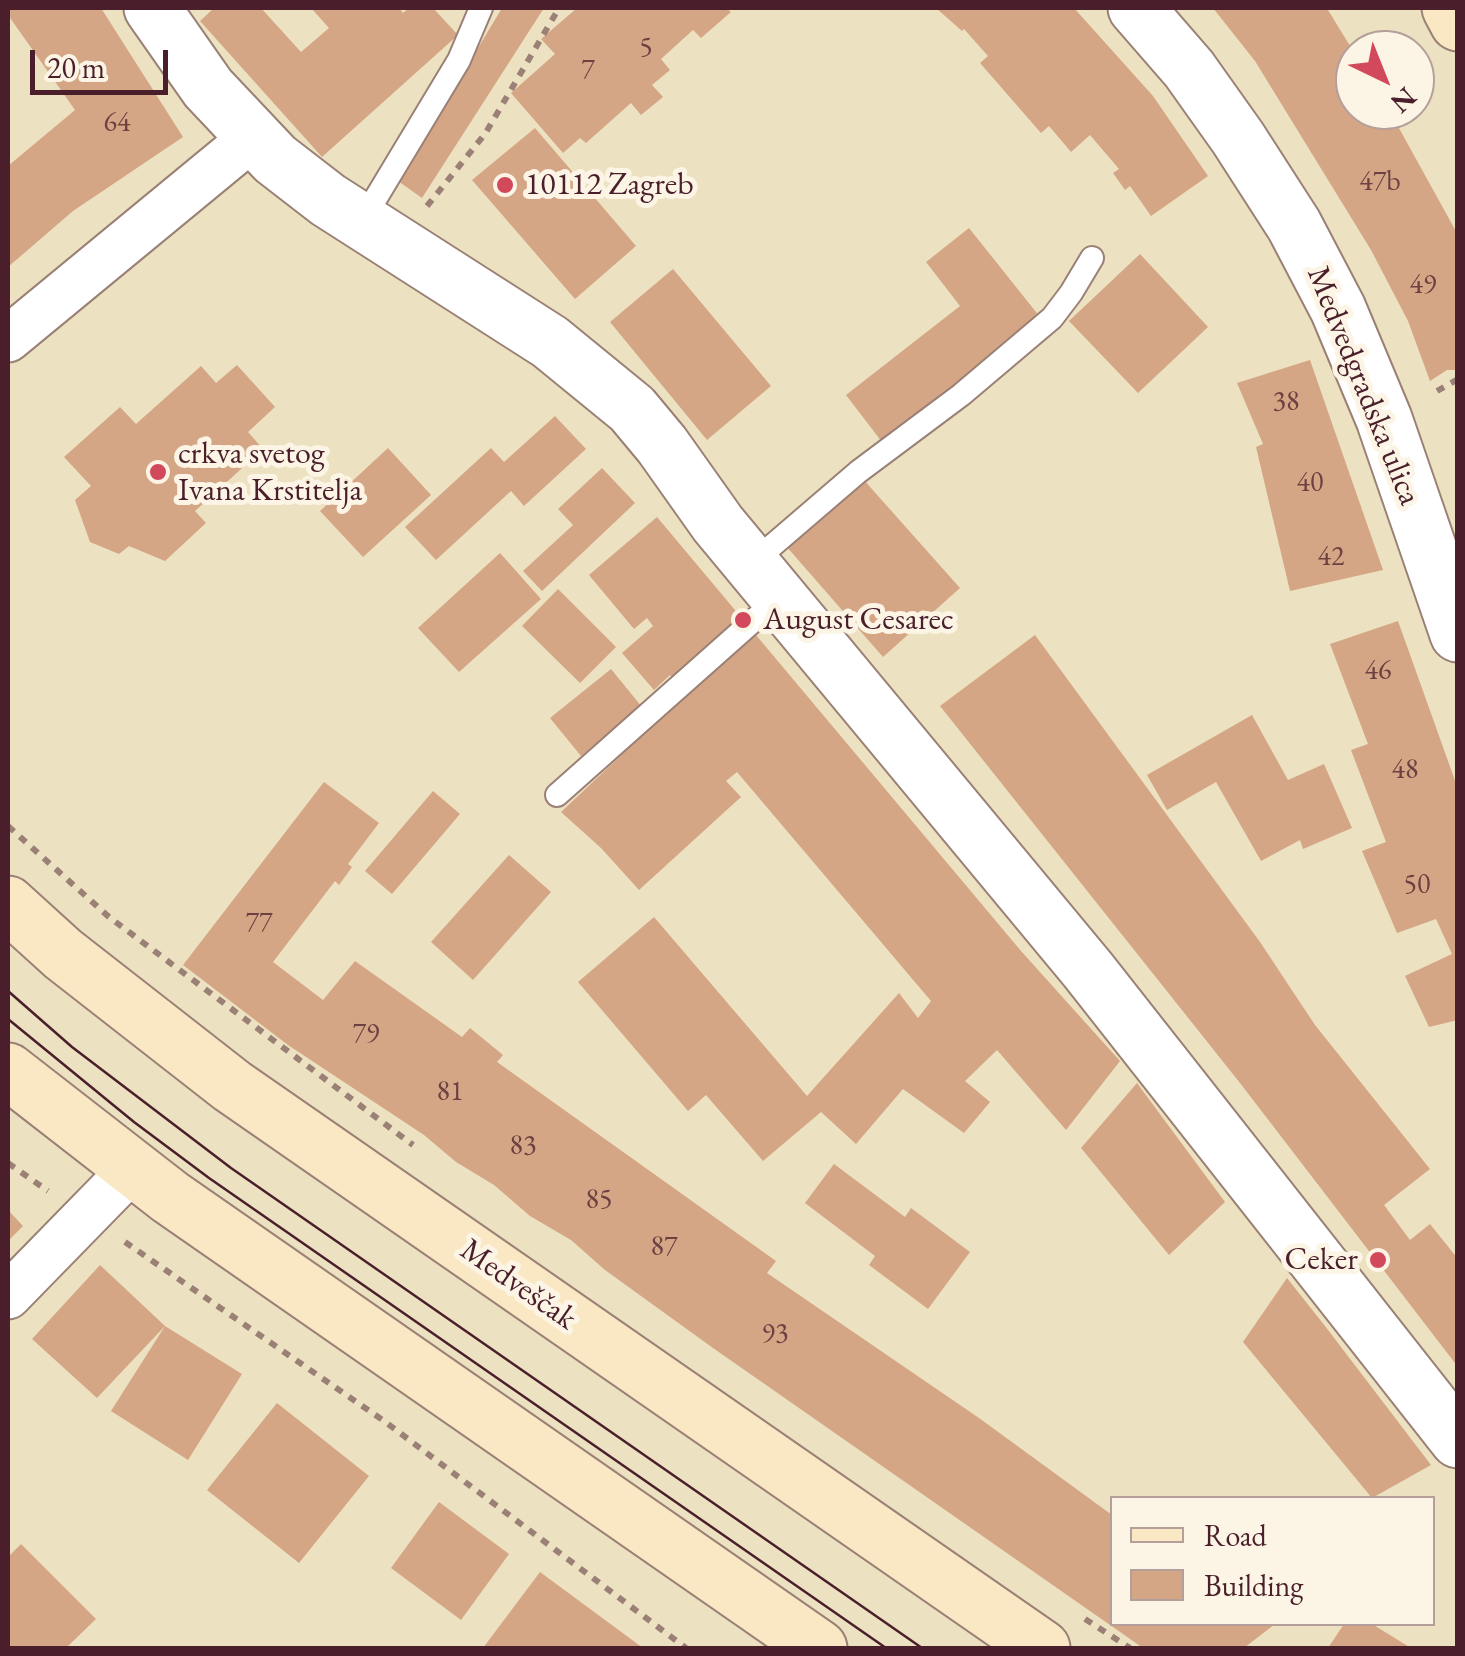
<!DOCTYPE html>
<meta charset="utf-8">
<style>
body{margin:0}
#map{position:relative;width:1465px;height:1656px;overflow:hidden;background:#ece1c0;font-family:"EB Garamond",serif}
canvas{display:block}
.frame{position:absolute;inset:0;border:10px solid #4a1f2b;pointer-events:none}
.legend{position:absolute;left:1110px;top:1496px;width:325px;height:130px;box-sizing:border-box;background:#fcf5e5;border:2px solid #b59f9b;margin:0;padding:12px 18px;list-style:none;font-size:30px;color:#4a1f2b}
.legend li{display:flex;align-items:center;gap:20px;height:50px}
.legend b{width:50px;border:2px solid #b59f9b}
.north{position:absolute;left:1335px;top:30px;width:100px;height:100px;box-sizing:border-box;background:#fcf5e5;border:2px solid #b59f9b;border-radius:50%;rotate:137deg;font-size:28px;font-weight:700;line-height:40px;text-align:center;color:#4a1f2b}
.north::after{content:'';display:block;margin:auto;width:35px;height:45px;background:#d1495b;clip-path:polygon(50% 0,100% 100%,50% 72%,0 100%)}
.scale{position:absolute;left:30px;top:50px;width:138px;height:45px;box-sizing:border-box;border:5px solid #4a1f2b;border-top:0;padding-left:12px;font-size:30px;line-height:35px;white-space:nowrap;color:#4a1f2b;-webkit-text-stroke:8px #fcf5e5;paint-order:stroke}
</style>
<div id="map">
<canvas width="1465" height="1656"></canvas>
<div class="frame"></div>
<ul class="legend">
<li><b style="height:12px;background:#fae7c3"></b>Road</li>
<li><b style="height:28px;background:#d5a685"></b>Building</li>
</ul>
<div class="north">N</div>
<div class="scale">20 m</div>
</div>
<script>
const ctx = document.querySelector('canvas').getContext('2d');
ctx.lineJoin = 'round';
function fillPath(path, color) { ctx.fillStyle = color; ctx.fill(path, 'evenodd'); }
const poly = rows => new Path2D(rows.map(r => 'M' + r).join(''));
function trace(path, color, width, dash) { ctx.strokeStyle = color; ctx.lineWidth = width; ctx.lineCap = dash ? 'butt' : 'round'; ctx.setLineDash(dash || []); ctx.stroke(path); }
function drawText(font, color, halo, rows, align = 'center') {
  ctx.font = font + ' "EB Garamond",serif'; ctx.lineWidth = 10; ctx.setLineDash([]); ctx.textBaseline = 'middle'; ctx.strokeStyle = halo; ctx.fillStyle = color; for (const [text, x, y, turn = 0] of rows) {
    ctx.save(); ctx.translate(x, y); ctx.rotate((+turn || 0) * Math.PI / 180); ctx.textAlign = isNaN(turn) ? turn : align; if (halo) ctx.strokeText(text, 0, 0); ctx.fillText(text, 0, 0); ctx.restore();
  }
}
fillPath(poly([
 [8,8,101,8,183,137,73,211,8,267,8,166,75,110,8,15],
 [214,8,261,8,301,52,329,28,311,8,399,8,403,13,409,8,433,8,458,35,322,157,200,21],
 [502,8,544,8,422,198,398,181],
 [577,8,726,8,731,12,701,38,693,30,661,59,670,70,652,85,663,97,641,115,631,103,586,143,580,138,563,153,511,93,555,54,541,39],
 [936,8,1074,8,1153,96,1208,176,1151,216,1130,186,1125,190,1113,173,1119,169,1090,135,1071,152,1049,126,1041,133,980,63,988,56,964,29,962,31],
 [1213,8,1328,10,1355,54,1355,110,1389,110,1458,235,1458,370,1447,370,1430,381,1408,321,1371,250,1255,61],
 [535,128,636,246,575,299,472,180],
 [969,228,1040,317,882,442,846,395,960,306,926,262],
 [1140,254,1208,327,1138,393,1069,321],
 [673,269,771,386,707,440,610,322],
 [1310,360,1383,570,1290,591,1256,447,1263,444,1237,383],
 [237,365,275,407,248,432,263,449,195,511,206,523,165,561,129,546,119,554,90,542,75,500,91,486,64,457,120,407,136,424,201,366,216,383],
 [555,416,586,449,524,506,511,491,436,560,405,527,491,448,504,462],
 [388,448,431,495,363,557,320,511],
 [602,468,635,503,542,591,523,571,573,525,558,509],
 [863,479,960,588,883,657,786,546],
 [657,517,1021,951,1120,1061,1066,1130,997,1050,965,1081,990,1102,964,1133,903,1089,856,1144,821,1112,763,1161,706,1095,688,1111,578,982,654,917,807,1096,899,993,918,1018,931,1001,737,772,726,781,741,797,639,890,601,848,561,812,686,694,670,675,654,690,622,653,653,626,647,618,634,629,589,575],
 [500,553,541,599,459,672,418,628],
 [558,589,616,647,580,683,522,626],
 [1398,621,1458,789,1458,1020,1429,1027,1405,976,1452,954,1436,919,1397,933,1362,851,1386,842,1351,750,1368,744,1330,644],
 [1035,635,1260,942,1315,1025,1430,1169,1384,1205,1410,1240,1430,1224,1458,1259,1458,1367,1240,1083,940,706],
 [611,669,642,707,581,756,550,718],
 [1252,715,1288,780,1324,764,1352,828,1303,849,1300,840,1261,861,1216,782,1167,810,1147,775],
 [324,782,379,823,348,864,352,867,339,885,335,881,273,962,323,1000,355,961,462,1037,470,1028,503,1055,497,1062,776,1261,767,1273,979,1418,1112,1515,1112,1624,1275,1624,1244,1648,1143,1648,713,1348,605,1270,571,1240,530,1216,494,1185,456,1162,424,1135,288,1045,183,965],
 [433,791,460,814,392,894,365,871],
 [509,855,551,892,473,980,431,942],
 [1137,1083,1225,1202,1169,1255,1081,1148],
 [834,1164,905,1217,911,1208,970,1252,928,1309,869,1265,875,1256,805,1203],
 [8,1210,23,1226,8,1241],
 [100,1265,165,1326,242,1374,188,1460,111,1411,165,1326,97,1398,32,1339],
 [1287,1278,1325,1326,1431,1465,1372,1498,1243,1342],
 [277,1403,369,1476,299,1563,207,1490],
 [439,1502,509,1554,461,1620,391,1568],
 [21,1544,96,1619,66,1648,8,1648,8,1557],
 [540,1572,643,1648,483,1648],
 [1344,1624,1372,1624,1411,1648,1328,1648]
]), '#d5a685');
const service = poly([
 [362,221,459,60,481,8],
 [752,563,858,472,961,395,1052,318,1071,293,1092,258],
 [557,795,780,597]
]);
const minor = poly([
 [8,339,253,137],
 [8,1296,132,1169]
]);
const tertiary = poly([
 [152,8,208,88,275,159,328,200,550,342,632,409,662,445,718,524,1088,970,1458,1440],
 [1136,8,1189,69,1238,138,1294,225,1338,309,1384,419,1458,634]
]);
const secondary = poly([
 [1450,8,1458,23],
 [8,904,63,954,232,1086,1042,1648],
 [8,1071,170,1197,819,1648]
]);
trace(service, '#9b8076', 26);
trace(minor, '#9b8076', 49);
trace(tertiary, '#9b8076', 59);
trace(secondary, '#9b8076', 59);
trace(poly([
 [427,206,485,134,559,8],
 [1437,391,1458,379],
 [8,826,109,917,413,1145],
 [8,1163,48,1191],
 [125,1242,384,1421,686,1648],
 [1085,1619,1130,1648]
]), '#9b8076', 6, [8, 8]);
trace(service, '#fff', 22);
trace(minor, '#fff', 45);
trace(tertiary, '#fff', 55);
trace(secondary, '#fae7c3', 55);
trace(poly([
 [8,991,72,1047,231,1168,922,1648],
 [8,1019,134,1122,209,1178,886,1648]
]), '#4a1f2b', 2.5);
for (const [x, y, r, color] of [
 [505,185,10,"#d1495b"],
 [158,472,10,"#d1495b"],
 [743,620,10,"#d1495b"],
 [1378,1260,10,"#d1495b"]
]) { const dot = new Path2D(); dot.arc(x, y, r, 0, 2 * Math.PI); ctx.fillStyle = color; ctx.fill(dot); trace(dot, '#fcf5e5', 4); }
drawText('28px', '#6d4142', null, [
 ["5",646,48],
 ["7",588,70],
 ["64",117,123],
 ["47b",1380,182],
 ["49",1423,285],
 ["38",1286,402],
 ["40",1310,483],
 ["42",1331,557],
 ["46",1378,671],
 ["48",1405,770],
 ["50",1417,885],
 ["77",259,923],
 ["79",366,1034],
 ["81",450,1092],
 ["83",523,1146],
 ["85",599,1200],
 ["87",664,1247],
 ["93",775,1334]
]);
drawText('32px', '#4a1f2b', '#fcf5e5', [
 ["10112 Zagreb",525,185],
 ["crkva svetog",178,454],
 ["Ivana Krstitelja",178,491],
 ["August Cesarec",763,620],
 ["Ceker",1358,1260,"right"]
], 'left');
drawText('32px', '#4a1f2b', '#fcf5e5', [
 ["Medvedgradska ulica",1363,386,68],
 ["Medveščak",518,1285,35]
]);
</script>
